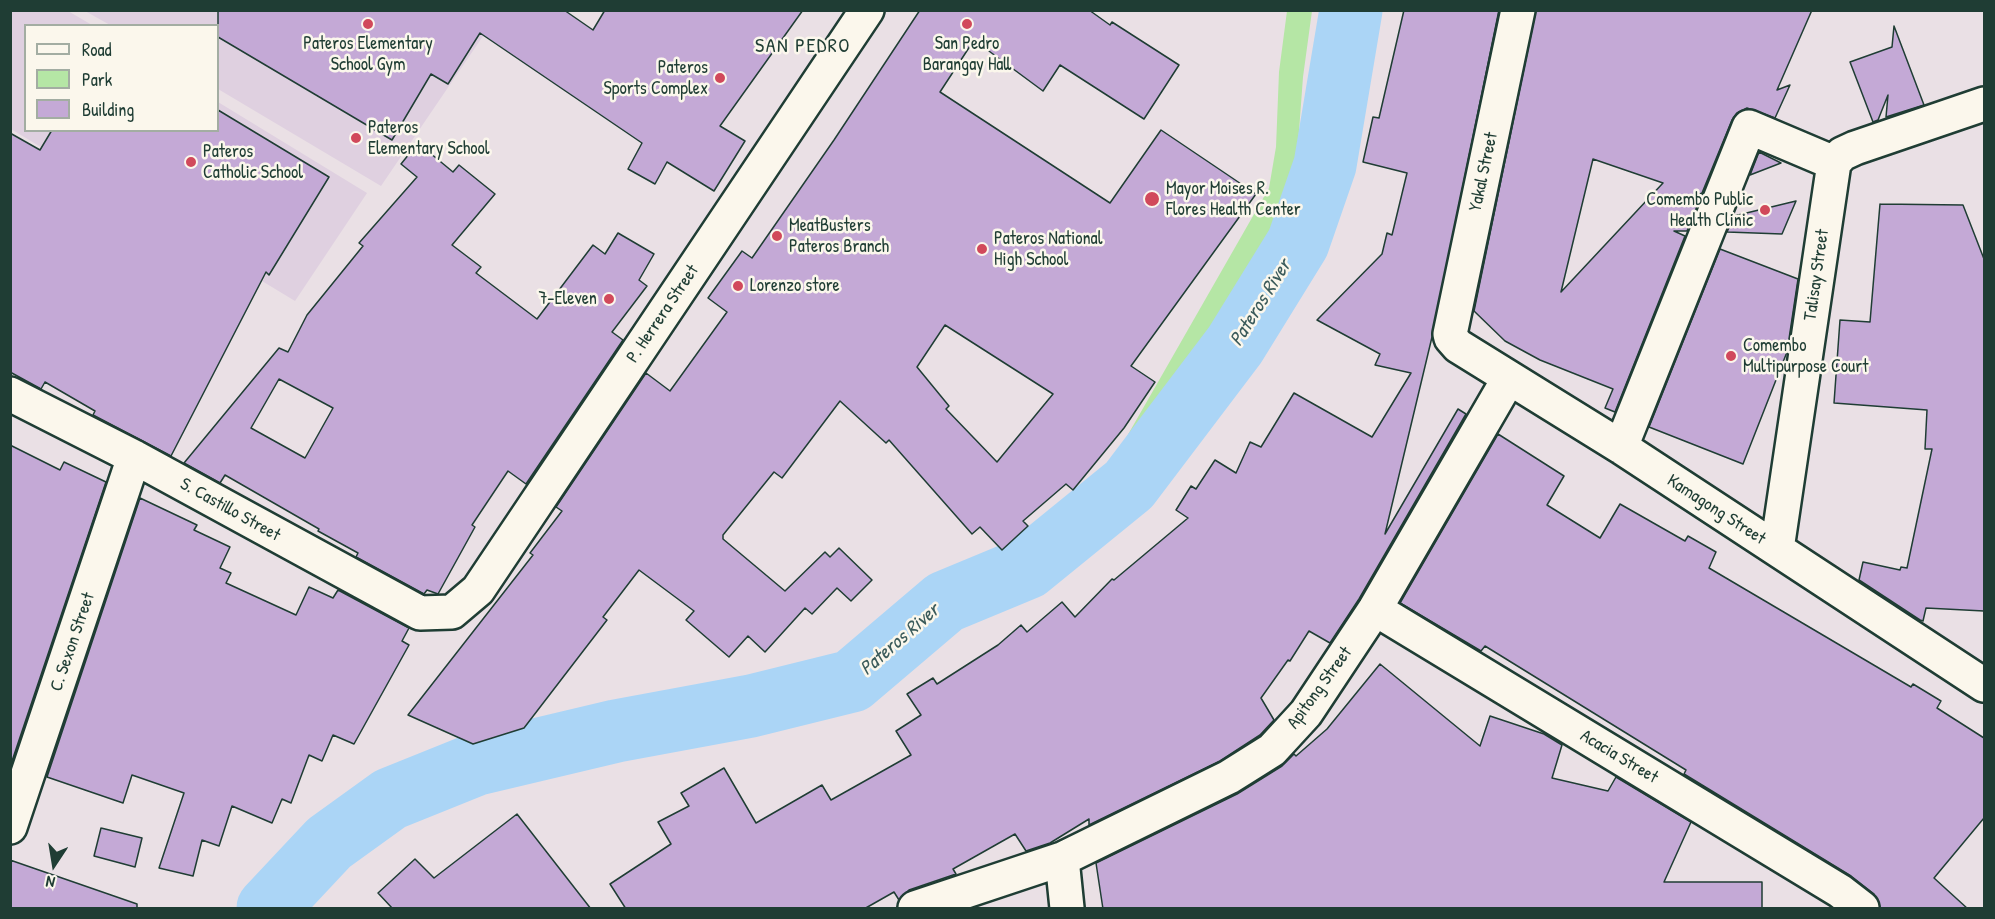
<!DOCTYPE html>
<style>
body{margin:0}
#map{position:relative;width:1995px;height:919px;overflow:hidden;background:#eae0e5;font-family:"Patrick Hand",sans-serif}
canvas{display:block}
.frame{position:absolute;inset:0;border:12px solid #1f3d34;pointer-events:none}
.legend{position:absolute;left:24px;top:24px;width:195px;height:108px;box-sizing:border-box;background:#fbf7ec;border:2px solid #a3ada2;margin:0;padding:8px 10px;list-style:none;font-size:18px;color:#1f3d34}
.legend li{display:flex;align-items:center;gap:12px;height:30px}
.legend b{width:30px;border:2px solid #a3ada2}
.north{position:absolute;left:24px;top:835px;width:60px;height:60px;-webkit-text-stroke:4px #fbf7ec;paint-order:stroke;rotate:192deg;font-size:16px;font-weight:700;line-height:24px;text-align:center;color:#1f3d34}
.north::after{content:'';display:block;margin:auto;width:21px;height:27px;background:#1f3d34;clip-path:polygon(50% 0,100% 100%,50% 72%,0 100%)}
</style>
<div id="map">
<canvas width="1995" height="919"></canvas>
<div class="frame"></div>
<ul class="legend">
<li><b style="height:8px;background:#fbf7ec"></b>Road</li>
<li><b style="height:16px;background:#b5e6a5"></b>Park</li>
<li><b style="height:16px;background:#c4a9d6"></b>Building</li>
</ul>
<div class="north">N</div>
</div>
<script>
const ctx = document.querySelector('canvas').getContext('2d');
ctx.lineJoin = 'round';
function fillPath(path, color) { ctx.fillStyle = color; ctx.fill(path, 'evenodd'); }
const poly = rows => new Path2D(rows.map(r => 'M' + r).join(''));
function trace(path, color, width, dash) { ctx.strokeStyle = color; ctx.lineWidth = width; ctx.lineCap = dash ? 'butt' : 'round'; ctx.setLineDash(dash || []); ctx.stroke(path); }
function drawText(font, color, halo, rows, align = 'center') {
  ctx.font = font + ' "Patrick Hand",sans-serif'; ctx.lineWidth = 5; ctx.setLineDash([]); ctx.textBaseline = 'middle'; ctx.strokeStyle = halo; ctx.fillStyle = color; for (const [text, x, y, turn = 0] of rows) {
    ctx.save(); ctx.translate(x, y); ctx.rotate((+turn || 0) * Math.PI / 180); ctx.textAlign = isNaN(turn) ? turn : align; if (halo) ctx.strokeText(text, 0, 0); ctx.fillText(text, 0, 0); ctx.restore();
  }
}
fillPath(poly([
 [10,11,68,11,92,25,26,26,26,130,218,130,218,102,367,193,295,301,11,129],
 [85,11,500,11,381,186,218,89,218,26,110,25]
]), '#dfd0e0');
fillPath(poly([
 [1287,11,1312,11,1303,77,1293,213,1217,326,1145,447,1137,455,1122,445,1269,188,1276,147,1279,72]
]), '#b5e6a5');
trace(poly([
 [268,908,329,843,390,799,477,764,616,731,751,706,852,681,945,602,1027,568,1129,485,1235,345,1298,243,1325,165,1351,10]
]), '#abd5f6', 63);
const building = poly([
 [218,10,564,10,593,30,605,10,803,10,720,126,745,141,714,191,667,162,655,184,628,169,642,143,480,33,448,84,431,74,392,140,218,37,218,10],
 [920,10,1089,10,1110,25,1112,22,1179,65,1144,119,1060,65,1043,91,974,40,940,92,1110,203,1161,130,1256,194,1131,366,1155,382,1124,428,1073,490,1066,484,1023,521,1028,526,1002,550,980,527,972,534,889,440,886,443,840,401,782,478,774,472,723,535,723,539,785,591,825,552,830,557,839,548,872,580,851,601,837,588,812,614,805,608,765,652,748,636,729,657,686,620,694,611,639,570,603,617,607,620,524,728,473,744,408,715,533,555,530,553,562,511,556,507,646,373,670,391,727,312,708,298,742,251,752,258,834,140,920,10],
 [945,325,1053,394,997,462,946,409,949,406,917,367,945,325],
 [1404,10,1499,10,1432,337,1385,534,1458,409,1466,414,1359,599,1330,643,1309,631,1290,661,1288,660,1261,698,1274,720,1260,735,1220,761,1089,825,1089,819,1050,843,1026,851,1015,834,953,869,956,874,909,890,899,900,894,892,864,909,626,909,610,884,671,844,658,822,689,806,681,793,724,768,756,823,822,785,831,800,911,755,896,731,921,715,907,694,933,678,937,684,998,645,1021,625,1027,632,1062,602,1075,617,1112,579,1114,580,1188,518,1176,510,1191,486,1196,489,1215,460,1236,473,1250,442,1261,447,1294,393,1372,437,1411,373,1375,365,1380,354,1317,320,1382,254,1387,233,1392,235,1407,173,1363,162,1373,117,1379,118,1404,10],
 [1536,10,1812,10,1777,90,1790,85,1775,118,1747,108,1737,113,1732,120,1702,193,1698,195,1700,199,1687,231,1674,231,1685,236,1615,412,1605,408,1613,389,1540,360,1505,341,1474,311,1536,10],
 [1593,159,1663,183,1561,292,1593,159],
 [1894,26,1924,105,1886,117,1888,95,1878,120,1873,122,1850,62,1892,47,1894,26],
 [218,110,329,177,269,275,266,272,171,456,93,415,95,411,45,382,41,389,10,372,10,133,40,150,52,130,218,130,218,110],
 [418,143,453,172,459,165,495,194,452,245,481,267,476,273,537,319,593,245,605,254,618,233,654,254,639,280,647,286,612,332,623,340,526,484,508,471,472,525,475,527,438,594,427,590,424,594,356,557,358,553,318,531,319,529,225,475,220,483,184,463,279,348,288,352,307,315,363,246,359,243,417,177,401,164,418,143],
 [279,379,333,408,305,458,251,428,279,379],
 [1759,152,1781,163,1750,175,1759,152],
 [1796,201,1782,234,1727,232,1734,216,1796,201],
 [1880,204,1963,205,1984,259,1984,611,1926,608,1923,621,1920,620,1859,580,1863,562,1900,570,1901,567,1907,568,1932,449,1925,449,1927,410,1834,403,1840,320,1870,322,1880,204],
 [1720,249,1798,279,1787,352,1743,464,1649,427,1720,249],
 [1498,434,1564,476,1547,505,1600,538,1620,504,1685,541,1688,536,1716,552,1709,568,1911,687,1913,684,1941,701,1937,708,1984,738,1984,818,1934,878,1968,909,1880,909,1874,894,1851,876,1684,774,1686,770,1485,646,1481,651,1400,603,1498,434],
 [10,445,60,470,64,462,106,482,11,764,10,445],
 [140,498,197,525,194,530,230,547,220,568,231,573,226,583,296,615,309,587,333,598,338,590,409,628,402,641,409,645,354,744,333,735,322,761,309,755,291,803,282,799,272,823,232,806,219,846,202,840,193,876,159,868,184,793,132,775,123,803,47,777,140,498],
 [1380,664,1480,746,1490,716,1544,734,1562,745,1552,778,1608,791,1616,777,1691,822,1664,882,1762,882,1762,909,1103,909,1096,863,1237,794,1282,766,1294,754,1296,756,1327,729,1380,664],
 [517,814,591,909,393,909,378,893,415,859,434,878,517,814],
 [101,828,142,838,135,867,94,856,101,828],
 [10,860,137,904,137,909,10,909,10,860]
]);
fillPath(building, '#c4a9d6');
trace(building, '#1f3d34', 1.5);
const minor = poly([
 [1518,10,1450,334,1451,338,1458,346,1621,447,1984,685],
 [10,394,134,457,420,613,452,612,478,590,867,10],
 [1621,447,1749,127,1834,163],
 [1777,549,1834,163,1842,154,1855,148,1984,104],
 [1375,609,1840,891,1862,908],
 [10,827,134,457],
 [1062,859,1067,908],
 [915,908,1062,859,1229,777,1272,750,1306,713,1375,609,1509,378]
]);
trace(minor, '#1f3d34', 38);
trace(minor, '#fbf7ec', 33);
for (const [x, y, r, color] of [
 [368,24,6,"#d1495b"],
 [967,24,6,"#d1495b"],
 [720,78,6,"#d1495b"],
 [356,138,6,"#d1495b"],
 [191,162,6,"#d1495b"],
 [1152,199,8,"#d1495b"],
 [1765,210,6,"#d1495b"],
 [777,236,6,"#d1495b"],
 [982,249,6,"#d1495b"],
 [738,286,6,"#d1495b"],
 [609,299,6,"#d1495b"],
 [1731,356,6,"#d1495b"]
]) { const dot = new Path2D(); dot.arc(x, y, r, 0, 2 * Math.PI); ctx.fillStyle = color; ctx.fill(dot); trace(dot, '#fbf7ec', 2); }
drawText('18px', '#1f3d34', '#fbf7ec', [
 ["Pateros Elementary",368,44,"center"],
 ["School Gym",368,65,"center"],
 ["San Pedro",967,44,"center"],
 ["Barangay Hall",967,65,"center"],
 ["Pateros",708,68,"right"],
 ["Sports Complex",708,89,"right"],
 ["Pateros",368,128],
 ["Elementary School",368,149],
 ["Pateros",203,152],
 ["Catholic School",203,173],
 ["Mayor Moises R.",1166,189],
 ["Flores Health Center",1166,210],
 ["Comembo Public",1753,200,"right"],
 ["Health Clinic",1753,221,"right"],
 ["MeatBusters",789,226],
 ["Pateros Branch",789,247],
 ["Pateros National",994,239],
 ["High School",994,260],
 ["Lorenzo store",750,286],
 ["7-Eleven",597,299,"right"],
 ["Comembo",1743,346],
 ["Multipurpose Court",1743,367]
], 'left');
drawText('18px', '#1f3d34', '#fbf7ec', [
 ["Yakal Street",1484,172,-78],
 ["Talisay Street",1817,275,-82],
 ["P. Herrera Street",663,314,-56],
 ["S. Castillo Street",230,510,29],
 ["Kamagong Street",1716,510,33],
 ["C. Sexon Street",73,642,-71],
 ["Apitong Street",1320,688,-54],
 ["Acacia Street",1619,757,31]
]);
ctx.letterSpacing = '1.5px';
drawText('20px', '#1f3d34', '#fbf7ec', [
 ["SAN PEDRO",803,47]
]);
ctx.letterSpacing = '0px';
drawText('italic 20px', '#3b5b5b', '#fbf7ec', [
 ["Pateros River",1261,303,-58],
 ["Pateros River",900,640,-41]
]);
</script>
